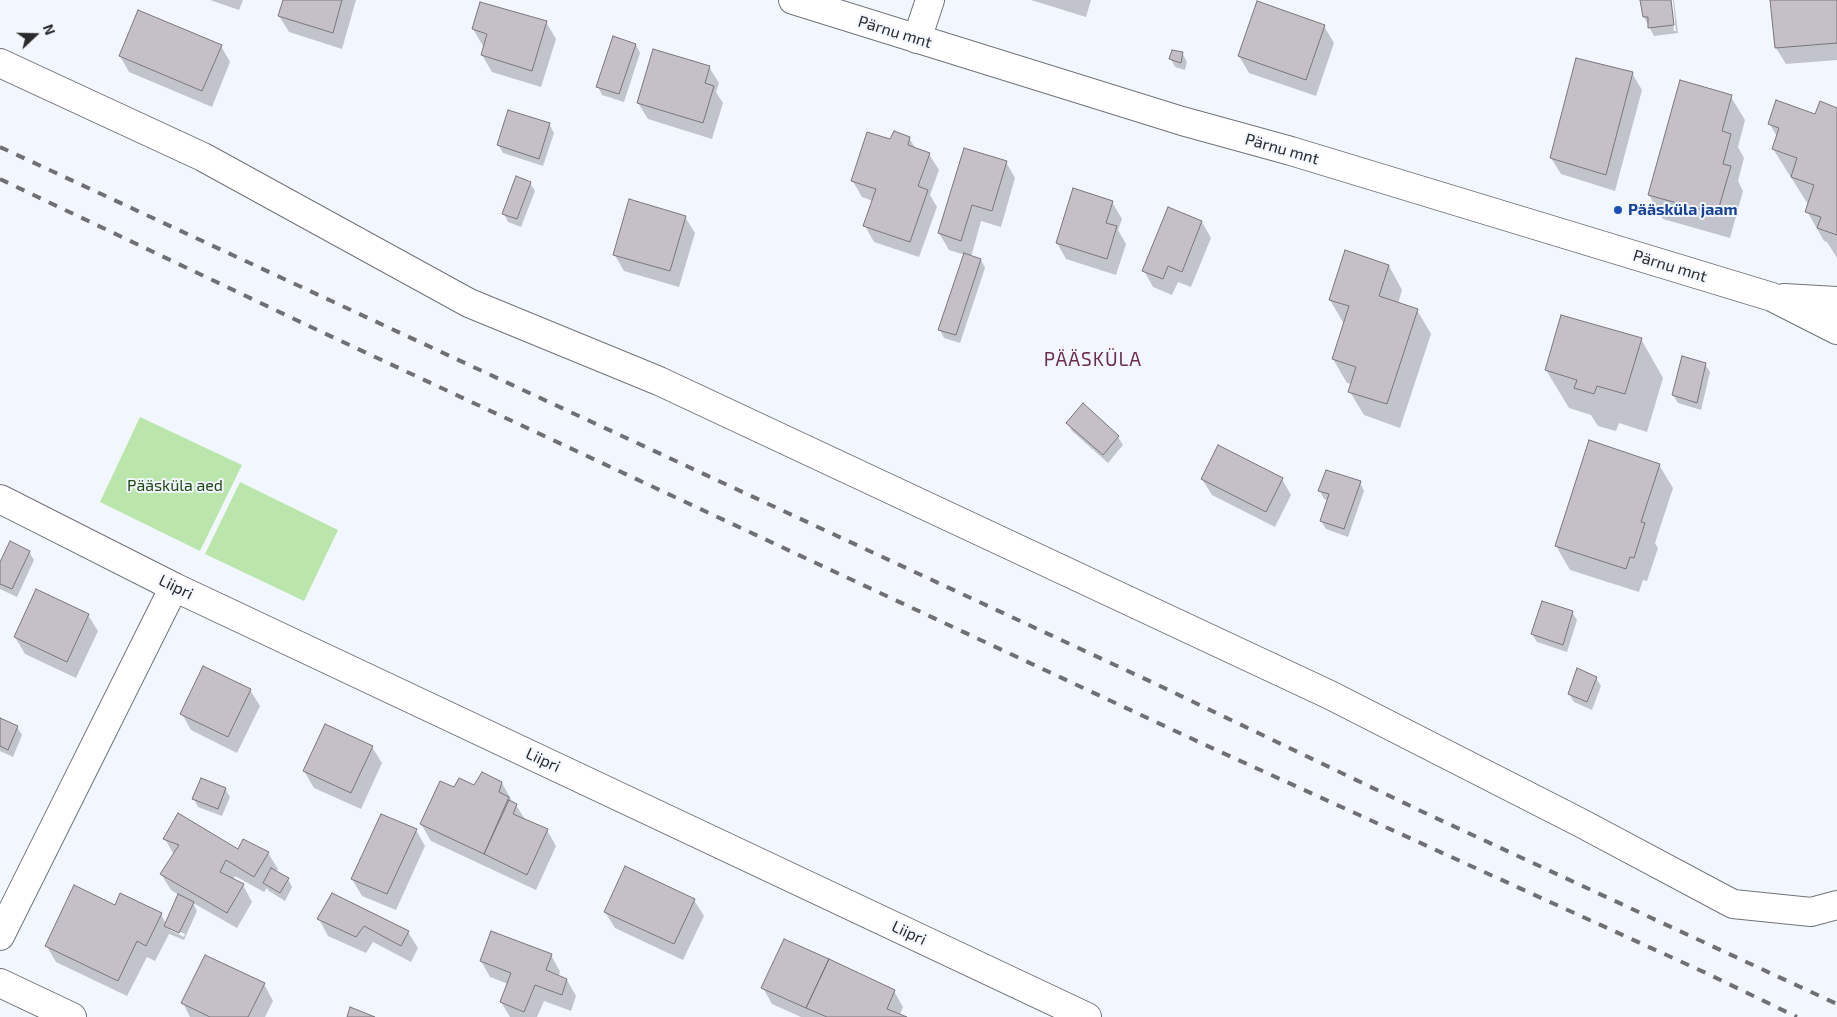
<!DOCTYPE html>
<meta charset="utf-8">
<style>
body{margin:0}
#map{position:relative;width:1837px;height:1017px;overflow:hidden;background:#f2f6fe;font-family:"Exo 2",sans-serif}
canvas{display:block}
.north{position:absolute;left:10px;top:10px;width:50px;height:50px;-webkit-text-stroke:4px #f2f6fe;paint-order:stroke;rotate:69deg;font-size:14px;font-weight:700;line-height:20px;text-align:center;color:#282a2c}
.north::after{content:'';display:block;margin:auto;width:18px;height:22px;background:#282a2c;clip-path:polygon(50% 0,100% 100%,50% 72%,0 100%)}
</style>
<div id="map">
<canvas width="1837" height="1017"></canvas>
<div class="north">N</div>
</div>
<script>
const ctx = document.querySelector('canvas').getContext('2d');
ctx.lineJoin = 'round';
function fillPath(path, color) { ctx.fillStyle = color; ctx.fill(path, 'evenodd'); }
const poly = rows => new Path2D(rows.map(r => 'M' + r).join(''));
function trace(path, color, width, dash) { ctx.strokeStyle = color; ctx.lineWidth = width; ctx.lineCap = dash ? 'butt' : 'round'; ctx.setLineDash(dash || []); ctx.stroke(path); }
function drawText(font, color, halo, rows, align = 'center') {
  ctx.font = font + ' "Exo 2",sans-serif'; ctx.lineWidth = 4; ctx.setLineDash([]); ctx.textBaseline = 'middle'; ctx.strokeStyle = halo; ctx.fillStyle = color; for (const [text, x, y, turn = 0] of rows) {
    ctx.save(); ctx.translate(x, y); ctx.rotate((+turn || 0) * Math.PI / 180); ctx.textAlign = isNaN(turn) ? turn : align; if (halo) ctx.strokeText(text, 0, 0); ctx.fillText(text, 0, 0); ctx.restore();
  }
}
fillPath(poly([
 [140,417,242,465,200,551,100,502],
 [240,482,338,530,304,601,205,554]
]), '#bae6ac');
fillPath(poly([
 [210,0,243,0,239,10],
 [284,0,356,0,342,49,289,32,279,16],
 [1031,0,1091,0,1086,17],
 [1642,0,1670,0,1674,31,1676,31,1673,0,1674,0,1678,33,1654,36,1644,17],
 [1771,0,1837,0,1837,60,1786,64,1776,48],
 [546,22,556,39,541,87,492,72,482,55,485,46,483,46,473,29],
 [1324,26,1334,43,1316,96,1249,73,1239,56],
 [636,45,640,53,624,102,602,95,598,87],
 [221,46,230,62,212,107,129,72,120,56],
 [1182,53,1187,62,1185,70,1175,67,1171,59],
 [709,67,719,83,716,92,723,103,712,139,648,119,638,103],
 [1632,73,1642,90,1615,191,1561,174,1551,158],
 [1731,97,1745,120,1738,147,1744,158,1738,181,1743,191,1730,238,1663,219,1649,195],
 [1837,109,1837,258,1827,242,1824,241,1807,211,1809,206,1773,149,1777,137,1770,124,1815,116],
 [549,124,554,133,543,166,503,153,498,144],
 [909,138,916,149,929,154,939,170,930,195,937,207,919,257,874,242,865,226,873,201,862,197,852,180,891,141],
 [1006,162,1015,178,1001,227,981,221,971,257,981,260,985,268,960,343,944,338,940,330,965,255,949,250,939,233],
 [530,183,535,191,521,227,508,222,504,214],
 [1112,202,1122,219,1118,230,1126,244,1116,275,1066,259,1057,243],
 [685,217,695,233,679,287,624,271,614,254],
 [1202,222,1211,238,1191,287,1178,282,1172,295,1153,287,1144,271],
 [1389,266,1402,290,1398,304,1417,310,1431,334,1400,428,1364,415,1350,392,1352,384,1347,383,1333,359,1344,324,1330,300],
 [1641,339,1663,378,1647,432,1619,423,1616,431,1598,426,1591,415,1569,408,1546,370],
 [1705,364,1710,372,1701,410,1678,403,1673,395],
 [1067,423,1118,437,1123,445,1108,463,1072,431],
 [1659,465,1673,488,1655,543,1658,548,1647,581,1643,580,1639,592,1570,570,1556,546],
 [1202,479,1282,479,1291,495,1275,527,1212,495],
 [1360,482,1364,491,1348,537,1326,529,1321,521,1328,500,1324,499,1320,491],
 [29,552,34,560,17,597,0,589,0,564],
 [1572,612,1577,620,1567,652,1537,642,1532,634],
 [88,615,98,631,76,678,25,654,15,637],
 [1596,678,1601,686,1592,710,1574,702,1569,694],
 [250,690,260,706,237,753,191,730,182,714],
 [0,720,17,727,22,735,13,757,0,751],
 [372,747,382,763,361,809,314,788,304,771],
 [502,783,511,799,510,802,516,805,526,821,547,830,556,846,536,890,431,841,421,824,455,788],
 [225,789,230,797,222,816,198,807,194,799],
 [416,830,425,846,396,910,362,896,352,879],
 [165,839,238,851,243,841,268,853,278,869,276,872,288,879,292,887,285,901,269,891,267,888,264,892,235,876,233,880,243,885,252,902,237,928,193,903,197,911,184,940,169,934,155,961,147,957,127,996,56,962,46,945,115,906,161,914,166,924,179,895,171,890,161,874,174,855],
 [170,928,185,934,184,937,170,930],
 [694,900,704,916,683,960,615,928,605,912],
 [319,919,408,932,418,948,411,962,373,942,366,953,328,936],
 [551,955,560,972,558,977,567,980,576,996,571,1011,544,1001,537,1017,510,1017,501,1002,508,984,490,977,481,961],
 [264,984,273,1001,265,1017,190,1017,183,1003],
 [763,988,894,991,903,1007,900,1015,904,1017,801,1017,772,1004]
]), '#0003');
const building = poly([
 [283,0,342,0,333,33,278,16,283,0],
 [1640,0,1671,0,1674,25,1648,28,1648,17,1643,17,1640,0],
 [1770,0,1837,0,1837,43,1775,48,1770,0],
 [1257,1,1325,25,1306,80,1238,56,1257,1],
 [480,2,547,21,532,71,481,55,487,34,472,29,480,2],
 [138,10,222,45,202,91,119,56,138,10],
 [613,36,636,44,619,94,596,87,613,36],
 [653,49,710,66,705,83,714,86,703,123,637,103,653,49],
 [1172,50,1183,52,1181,63,1169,59,1172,50],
 [1576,58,1633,72,1606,175,1550,158,1576,58],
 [1680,80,1732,95,1722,131,1731,134,1723,164,1731,166,1717,214,1648,195,1680,80],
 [1776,100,1815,114,1820,101,1837,108,1837,235,1817,228,1821,217,1805,212,1814,185,1791,177,1797,158,1772,149,1779,128,1768,124,1776,100],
 [508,110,550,123,539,159,497,145,508,110],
 [894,131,910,137,908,145,930,153,918,186,928,190,910,242,863,226,876,189,851,181,867,132,890,139,894,131],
 [964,148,1007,161,992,211,972,205,961,241,938,233,964,148],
 [516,176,531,182,517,219,502,214,516,176],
 [1073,188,1113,201,1106,223,1117,226,1107,259,1056,243,1073,188],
 [629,199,686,216,670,271,613,255,629,199],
 [1168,207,1202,221,1182,272,1168,266,1163,279,1142,271,1168,207],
 [1345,250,1389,265,1379,296,1418,309,1387,404,1348,392,1356,367,1332,359,1349,306,1329,300,1345,250],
 [964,253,981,259,956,335,938,330,964,253],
 [1561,315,1642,338,1625,394,1597,386,1594,394,1574,388,1577,380,1545,370,1561,315],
 [1682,356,1706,363,1697,403,1672,395,1682,356],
 [1083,403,1119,436,1103,455,1066,423,1083,403],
 [1589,440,1660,464,1641,522,1645,523,1634,558,1630,557,1626,569,1555,546,1589,440],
 [1218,445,1283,478,1266,512,1201,479,1218,445],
 [1326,470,1361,481,1344,529,1320,521,1329,494,1318,491,1326,470],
 [10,541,30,551,12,589,0,584,0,562,10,541],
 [36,589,89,614,67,662,14,637,36,589],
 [1542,601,1573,611,1563,645,1531,634,1542,601],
 [203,666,251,689,228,737,180,714,203,666],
 [1577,668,1597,677,1587,702,1568,694,1577,668],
 [0,718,18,726,8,750,0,746,0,718],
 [325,724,373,746,351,793,303,771,325,724],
 [482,772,502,782,499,792,509,797,484,854,420,824,440,781,454,787,459,778,474,785,482,772],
 [201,778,226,788,218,809,192,799,201,778],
 [509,800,517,804,513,814,548,829,527,875,484,854,509,800],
 [178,813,238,849,243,839,269,852,254,877,226,860,220,872,244,884,227,913,160,874,179,845,163,839,178,813],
 [381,814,417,829,387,894,351,879,381,814],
 [625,866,695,899,674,944,604,912,625,866],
 [271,868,289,878,280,893,263,883,271,868],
 [74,885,115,905,120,893,162,913,146,946,137,941,118,981,45,946,74,885],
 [332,893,409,931,401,946,364,926,356,937,317,919,332,893],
 [178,894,194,902,179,933,164,926,178,894],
 [491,931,552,954,546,970,567,979,562,995,535,985,524,1012,500,1002,511,973,480,961,491,931],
 [784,939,829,959,806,1008,761,988,784,939],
 [205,955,265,983,248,1017,210,1017,181,1003,205,955],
 [829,959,895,990,887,1009,907,1017,827,1017,806,1008,829,959],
 [350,1007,375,1017,347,1017,350,1007]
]);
fillPath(building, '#c5c0c7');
trace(building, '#79757b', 1);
const minor = poly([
 [917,39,930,0],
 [0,63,203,157,469,303,659,381,1330,695,1581,823,1733,904,1811,912,1837,905],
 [0,499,174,587,1087,1017],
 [0,936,174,587],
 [0,983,72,1017]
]);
const major = poly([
 [793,0,1182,121,1291,151,1772,297,1837,330],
 [1784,298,1837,301]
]);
trace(minor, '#6f7379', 30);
trace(major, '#6f7379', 30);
trace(minor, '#fff', 28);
trace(major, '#fff', 28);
trace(poly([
 [0,147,1158,685,1423,812,1837,1004],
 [0,179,311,327,1201,743,1706,973,1797,1017]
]), '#6e7074', 4, [9, 9]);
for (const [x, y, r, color] of [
 [1618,210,5,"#1a4fb4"]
]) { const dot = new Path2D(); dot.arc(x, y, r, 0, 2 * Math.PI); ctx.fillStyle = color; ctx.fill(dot); trace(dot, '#f2f6fe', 2); }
drawText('16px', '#282a2c', '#f2f6fe', [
 ["Pärnu mnt",895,32,17],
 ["Pärnu mnt",1282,149,16],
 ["Pärnu mnt",1670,266,17],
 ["Liipri",176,587,26],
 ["Liipri",543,760,25],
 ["Liipri",909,933,25]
]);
drawText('bold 16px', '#164399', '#f2f6fe', [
 ["Pääsküla jaam",1628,210]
], 'left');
drawText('16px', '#214813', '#f2f6fe', [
 ["Pääsküla aed",175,486]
]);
ctx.letterSpacing = '1px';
drawText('19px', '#6b2c50', '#f2f6fe', [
 ["PÄÄSKÜLA",1093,360]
]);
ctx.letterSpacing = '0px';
</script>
